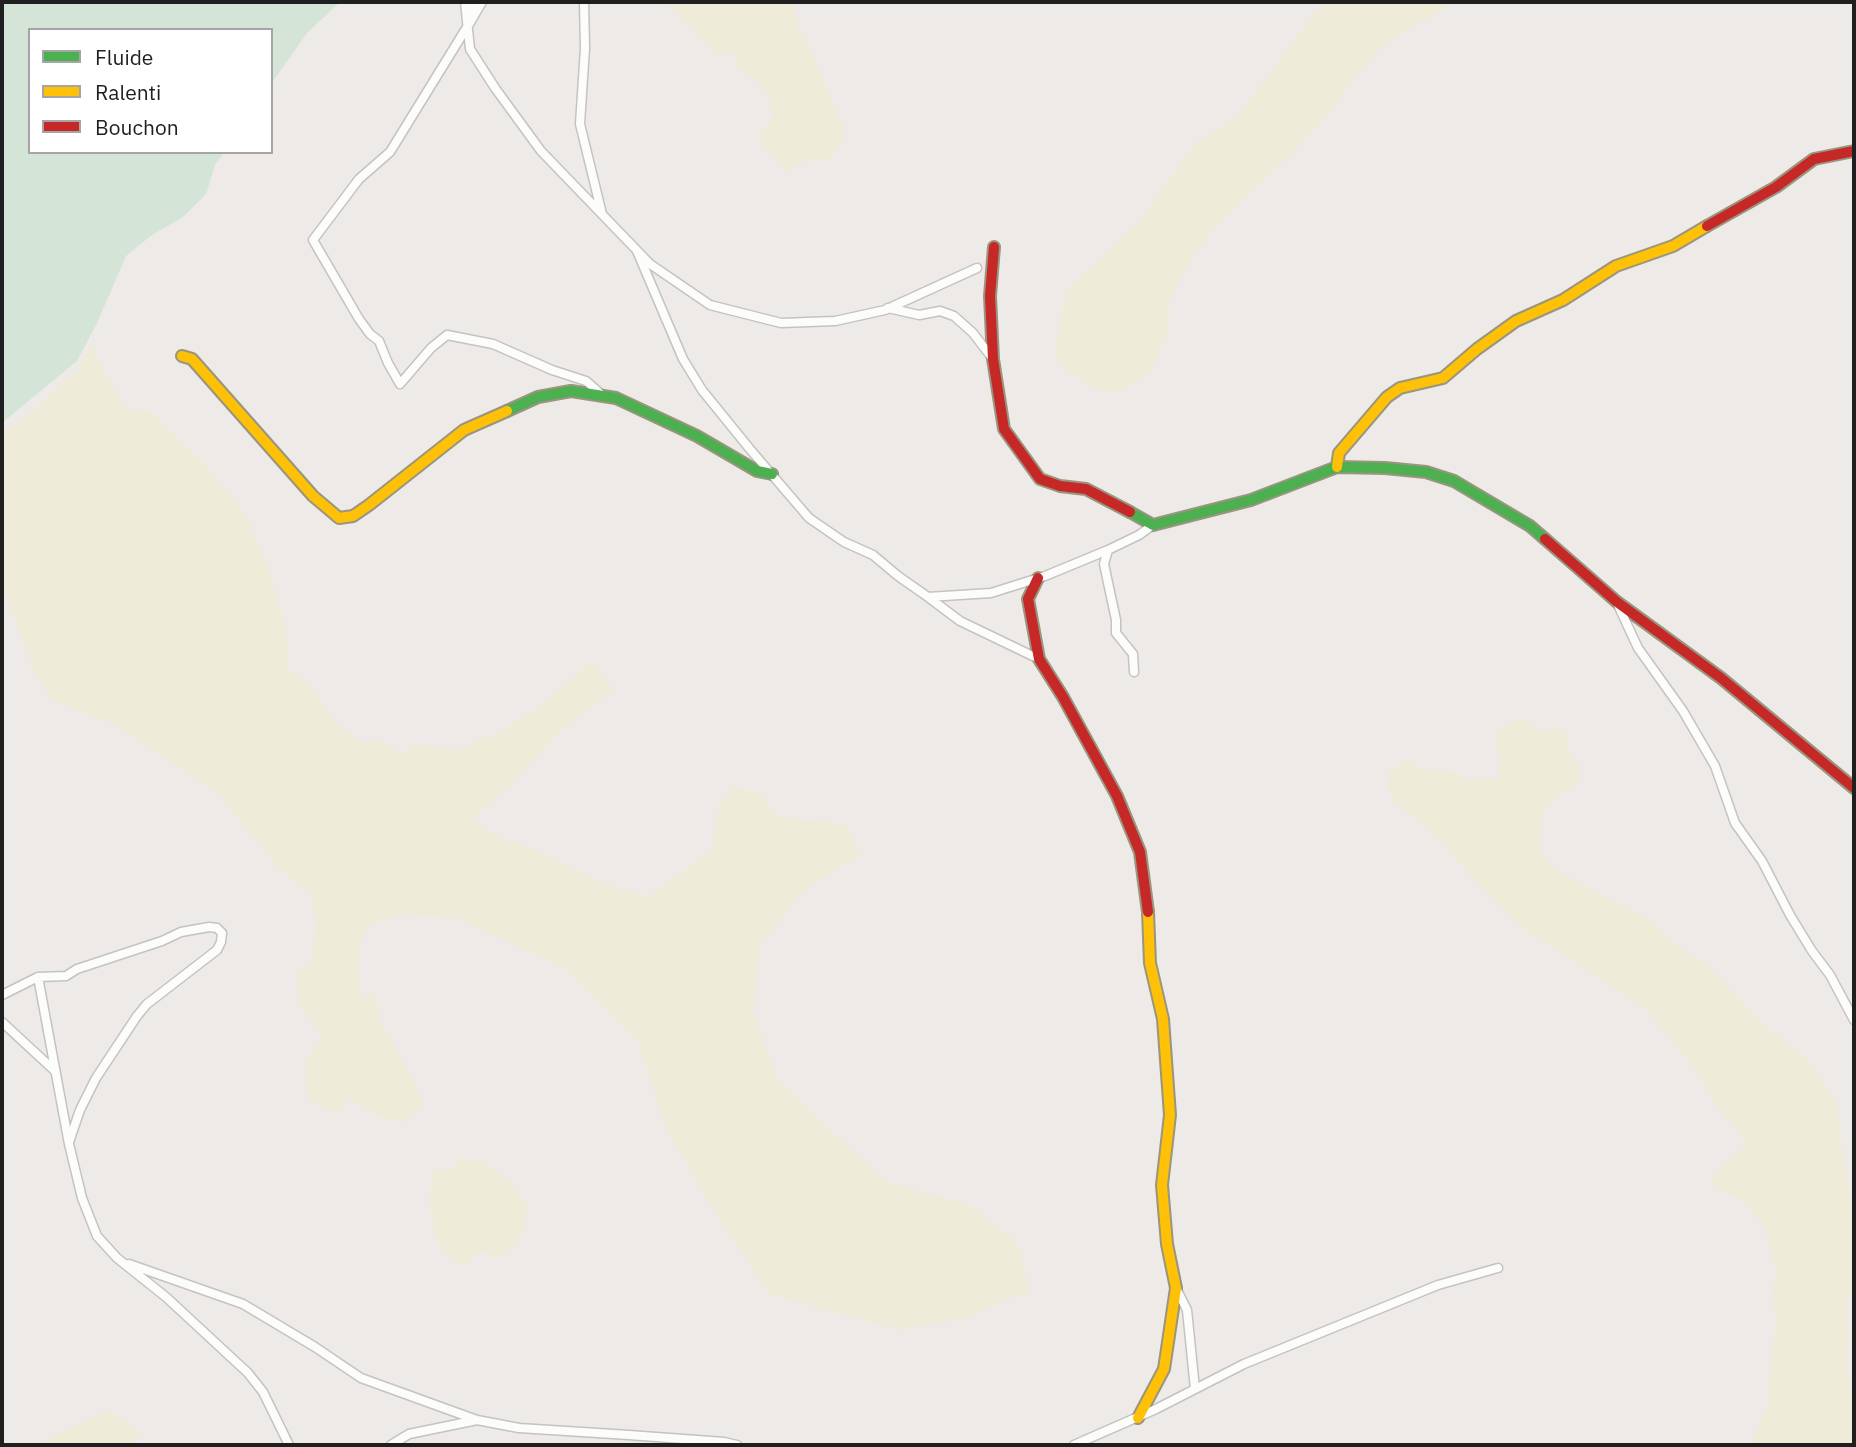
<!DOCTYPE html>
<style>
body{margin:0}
#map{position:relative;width:1856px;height:1447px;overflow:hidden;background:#edeae7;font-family:"IBM Plex Sans",sans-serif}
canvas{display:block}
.frame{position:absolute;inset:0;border:4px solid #1f1f1f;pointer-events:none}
.legend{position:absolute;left:28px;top:28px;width:245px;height:126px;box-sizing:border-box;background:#fff;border:2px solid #a5a5a5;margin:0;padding:9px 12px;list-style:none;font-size:21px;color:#1f1f1f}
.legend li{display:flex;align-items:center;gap:14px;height:35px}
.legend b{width:35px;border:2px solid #a5a5a5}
</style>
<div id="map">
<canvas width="1856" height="1447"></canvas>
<div class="frame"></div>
<ul class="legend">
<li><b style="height:9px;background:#4caf50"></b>Fluide</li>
<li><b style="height:9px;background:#ffc107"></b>Ralenti</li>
<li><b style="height:9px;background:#c62828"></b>Bouchon</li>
</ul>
</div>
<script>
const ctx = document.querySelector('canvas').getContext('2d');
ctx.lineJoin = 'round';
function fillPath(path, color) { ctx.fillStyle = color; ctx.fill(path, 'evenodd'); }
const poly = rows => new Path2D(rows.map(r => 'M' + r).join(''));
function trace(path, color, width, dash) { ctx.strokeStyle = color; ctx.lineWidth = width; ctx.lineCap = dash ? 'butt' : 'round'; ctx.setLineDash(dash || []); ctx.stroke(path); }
fillPath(poly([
 [665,2,793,2,798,27,812,51,830,99,842,122,844,137,831,159,806,161,788,172,767,152,757,137,773,118,769,96,757,82,736,67,736,54,715,53],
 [1327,2,1456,2,1387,42,1364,66,1327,116,1289,157,1255,187,1214,229,1191,260,1170,298,1168,328,1150,374,1115,394,1089,386,1054,360,1065,292,1142,219,1194,144,1238,116,1314,14],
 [91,343,102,368,127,409,151,412,208,467,246,516,268,566,288,638,288,670,302,676,338,724,361,743,380,740,403,755,414,743,452,751,500,732,544,704,592,660,614,690,567,725,508,787,471,820,495,835,557,859,594,879,647,897,711,852,718,809,732,786,761,794,776,817,846,824,860,856,808,886,762,943,753,1010,777,1078,883,1180,969,1205,1017,1242,1030,1290,964,1319,900,1330,771,1295,711,1205,665,1126,639,1043,564,968,456,918,400,914,368,926,360,945,359,974,362,993,366,998,371,992,376,996,379,1021,389,1034,424,1102,404,1123,377,1115,352,1100,347,1100,341,1110,330,1111,308,1099,306,1061,323,1035,300,1007,296,973,311,961,317,924,309,891,279,869,217,793,114,724,51,700,34,671,4,589,2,430,16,425,80,368],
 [1518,720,1528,722,1538,731,1547,733,1553,725,1566,732,1569,753,1579,764,1578,784,1548,804,1543,811,1540,835,1542,854,1557,870,1644,917,1661,930,1664,937,1708,966,1773,1033,1794,1047,1817,1071,1836,1102,1854,1228,1854,1295,1845,1297,1849,1329,1846,1363,1853,1408,1852,1445,1750,1445,1766,1409,1776,1318,1772,1295,1776,1268,1763,1225,1741,1199,1723,1193,1709,1180,1747,1143,1716,1105,1698,1073,1645,1008,1559,951,1531,936,1477,883,1447,848,1416,818,1396,805,1388,789,1389,772,1408,758,1420,768,1454,772,1468,780,1482,777,1492,780,1499,777,1500,754,1495,744,1496,732],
 [459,1158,480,1160,508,1180,529,1207,520,1241,495,1260,487,1252,477,1253,464,1268,442,1251,434,1230,429,1200,433,1169,452,1170],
 [109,1410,141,1432,134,1445,35,1445]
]), '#efebd9');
fillPath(poly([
 [2,2,340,2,307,33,271,84,271,30,30,30,30,152,224,152,215,165,206,194,183,217,152,235,126,256,97,323,77,361,2,423]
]), '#d4e4d7');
const street = poly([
 [465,2,470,49,495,88,541,151,650,264,710,305,781,323,835,321,885,310,977,268],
 [474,2,468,26,482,2],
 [584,2,585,48,580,124,602,214],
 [467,27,390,152,359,179,313,240,359,319,370,334,379,341,388,363,400,384,431,348,447,335,493,344,552,370,586,381,602,395],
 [637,251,683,359,702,390,749,448,809,518,844,542,873,555,898,576,928,597,991,593,1045,576,1108,550,1139,535,1153,525],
 [888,308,919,315,940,311,954,316,973,333,993,359],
 [1108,550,1104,564,1116,620,1116,633,1133,654,1134,672],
 [928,597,960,621,1039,659],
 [1618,605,1638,648,1683,711,1715,766,1735,823,1762,861,1790,915,1812,951,1830,975,1854,1020],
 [38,977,69,1144,82,1198,97,1236,117,1258,166,1297,248,1373,263,1392,289,1445],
 [2,995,38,977,66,976,77,969,162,941,181,932,209,927,217,928,222,933,221,942,217,950,147,1004,137,1016,96,1078,80,1110,69,1142],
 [2,1022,55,1071],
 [129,1264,243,1304,315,1347,361,1378,477,1420],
 [1176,1288,1187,1310,1195,1389],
 [391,1445,409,1434,477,1420,519,1428,629,1435,724,1442,737,1445],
 [1074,1445,1156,1409,1244,1364,1438,1285,1498,1268]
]);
const fast = poly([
 [507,411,538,397,571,391,616,398,697,436,757,471,772,474],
 [1130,512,1153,525,1251,500,1337,467,1385,468,1426,472,1454,481,1530,526,1545,539]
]);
const slow = poly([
 [182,356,192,359,313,496,339,518,353,516,369,505,464,430,507,411],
 [1337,467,1339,453,1387,397,1400,388,1443,378,1477,349,1516,321,1563,300,1616,266,1673,246,1707,226],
 [1138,1418,1164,1369,1176,1288,1167,1244,1162,1185,1170,1115,1163,1019,1150,963,1148,912]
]);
const jam = poly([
 [1707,226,1776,187,1814,159,1854,151],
 [994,247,990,296,993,359,1004,429,1040,479,1060,486,1086,489,1130,512],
 [1545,539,1617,602,1721,678,1854,788],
 [1038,578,1028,599,1039,659,1063,697,1117,796,1140,852,1148,912]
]);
trace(street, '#c4c3c2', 11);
trace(fast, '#99957e', 14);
trace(slow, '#99957e', 14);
trace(jam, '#99957e', 14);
trace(street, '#fcfcfb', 8);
trace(fast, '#4caf50', 10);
trace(slow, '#ffc107', 10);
trace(jam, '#c62828', 10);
</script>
